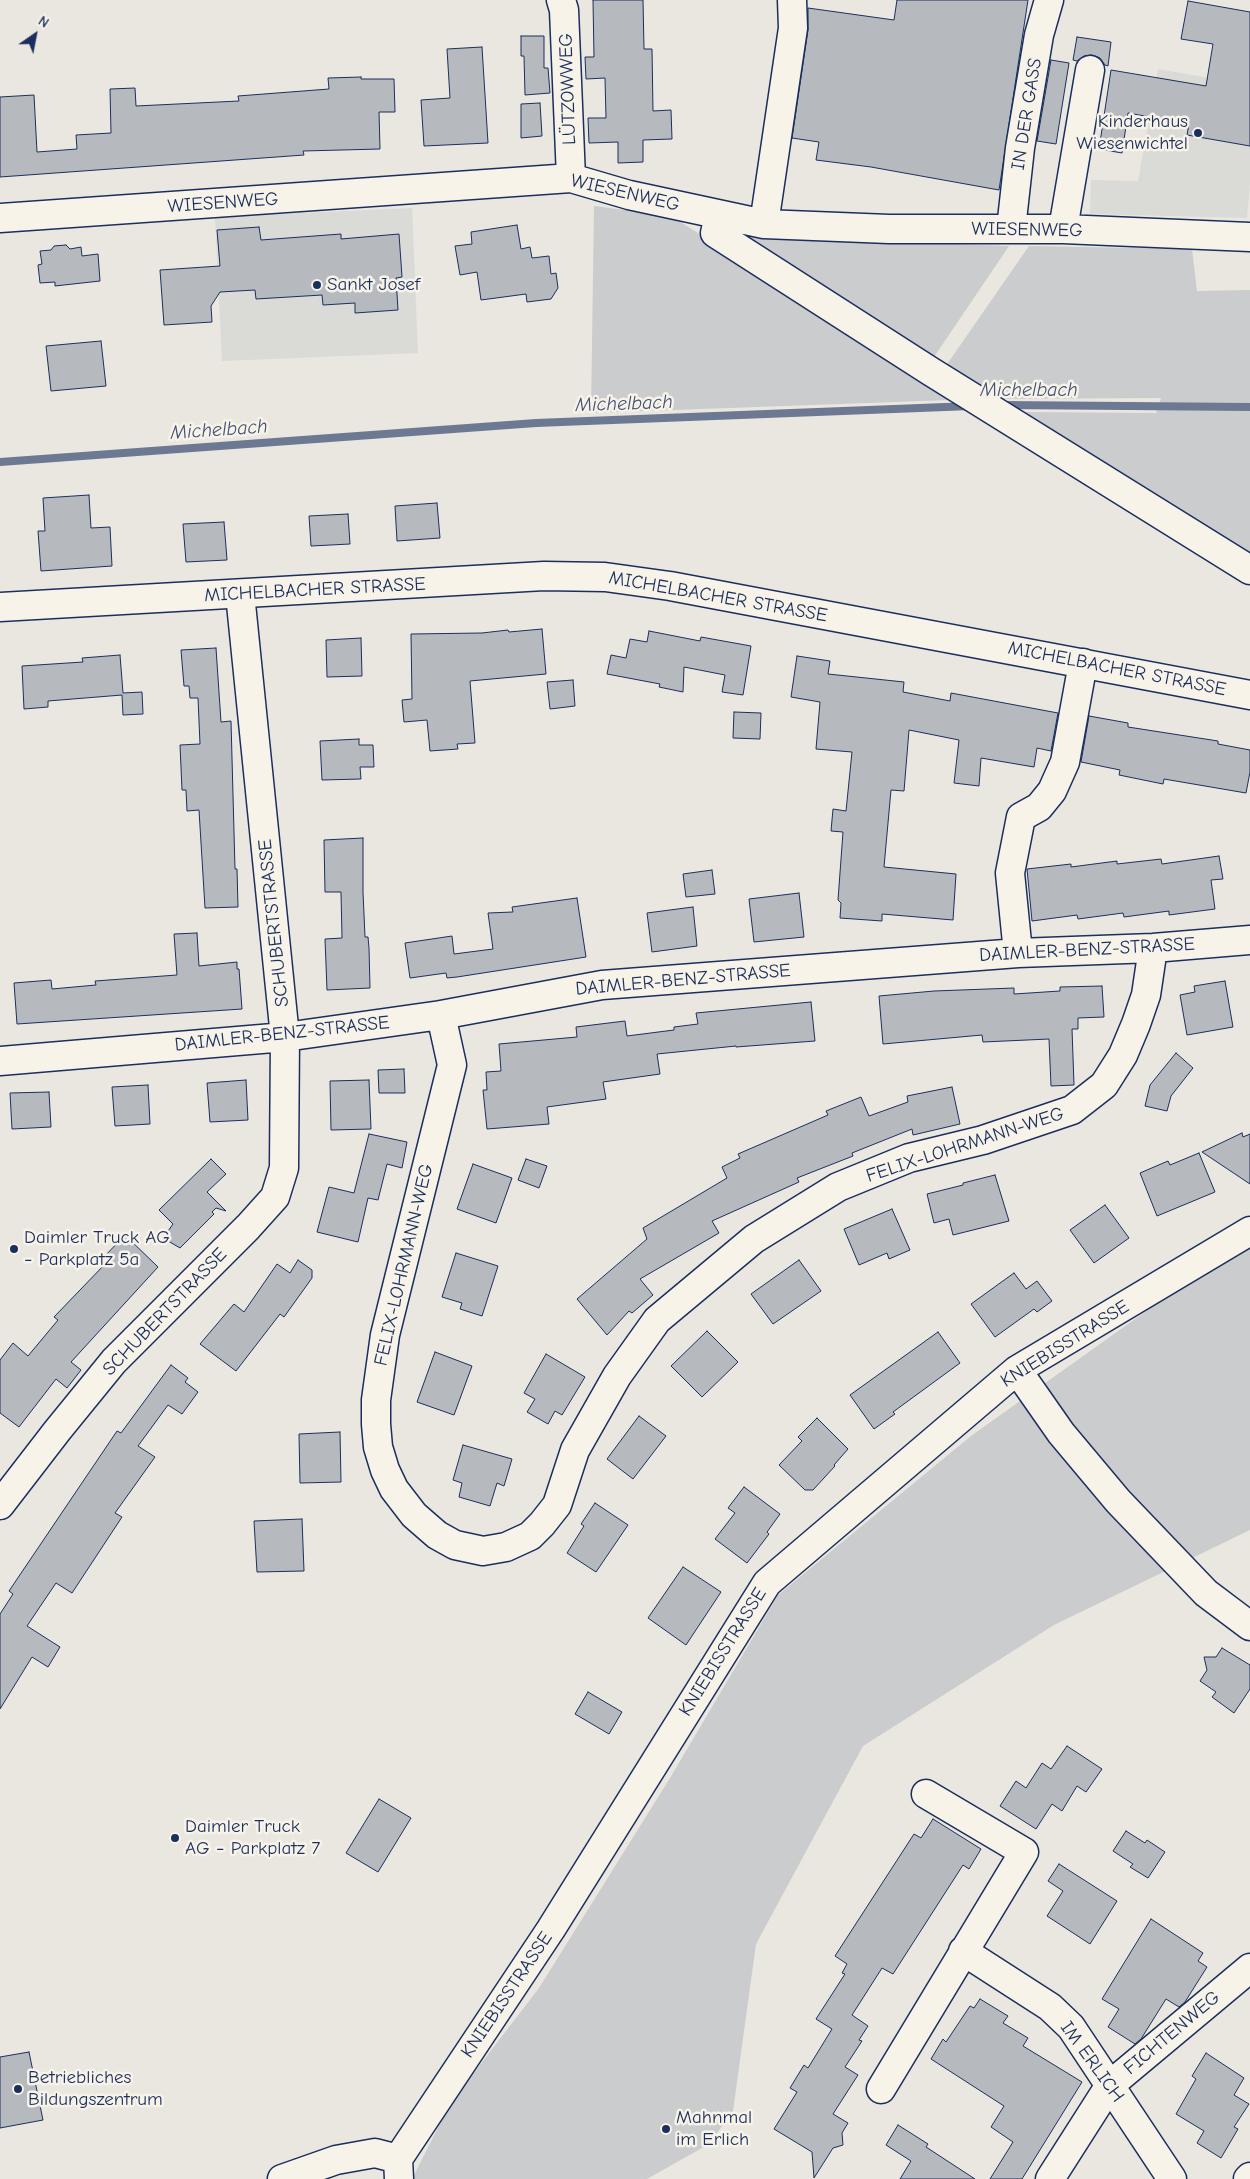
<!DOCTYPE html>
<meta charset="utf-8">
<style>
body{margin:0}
#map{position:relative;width:1250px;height:2179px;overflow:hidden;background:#eae7e0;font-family:"Comic Neue",sans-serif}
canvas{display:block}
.north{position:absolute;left:10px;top:10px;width:50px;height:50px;-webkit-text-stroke:4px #f7f3e8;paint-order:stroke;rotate:33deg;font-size:14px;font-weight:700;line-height:20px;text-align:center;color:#1b2f5e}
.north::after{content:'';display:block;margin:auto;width:18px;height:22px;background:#1b2f5e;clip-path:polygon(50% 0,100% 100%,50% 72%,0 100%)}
</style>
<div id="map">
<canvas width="1250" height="2179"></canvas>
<div class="north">N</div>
</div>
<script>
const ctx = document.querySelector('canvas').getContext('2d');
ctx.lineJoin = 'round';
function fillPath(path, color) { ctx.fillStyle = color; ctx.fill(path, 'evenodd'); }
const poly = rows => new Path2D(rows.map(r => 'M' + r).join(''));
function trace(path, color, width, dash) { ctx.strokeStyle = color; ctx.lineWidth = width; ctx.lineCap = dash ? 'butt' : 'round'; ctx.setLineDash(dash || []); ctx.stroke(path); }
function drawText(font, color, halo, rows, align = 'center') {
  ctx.font = font + ' "Comic Neue",sans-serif'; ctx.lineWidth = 5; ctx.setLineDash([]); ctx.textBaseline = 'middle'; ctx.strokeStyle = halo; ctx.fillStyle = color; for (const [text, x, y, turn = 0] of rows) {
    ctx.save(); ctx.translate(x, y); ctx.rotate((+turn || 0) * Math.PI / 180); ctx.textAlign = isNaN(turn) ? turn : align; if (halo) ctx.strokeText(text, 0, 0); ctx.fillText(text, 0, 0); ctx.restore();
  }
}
fillPath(poly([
 [1158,69,1250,85,1250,184,1247,218,1090,214,1091,180,1138,181],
 [412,208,418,353,222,361,215,217]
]), '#dadad6');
fillPath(poly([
 [594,206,671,216,948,391,951,400,591,413],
 [747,236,1009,246,932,360,744,243],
 [1029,246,1192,249,1197,291,1250,290,1250,553,1018,412,1156,413,1161,398,991,399,943,370],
 [1250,1247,1250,1530,1054,1625,863,1746,756,1944,733,2111,709,2144,647,2179,412,2179,450,2104,539,1988,670,1778,778,1595,971,1436,1215,1262]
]), '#cbcccd');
trace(poly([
 [1002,405,1250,407],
 [0,462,536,423,971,406]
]), '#6d7892', 8);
const building = poly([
 [593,0,643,0,644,49,652,49,653,111,671,110,672,139,643,140,643,162,618,163,618,142,589,143,588,118,606,118,605,78,586,79,585,57,594,57,593,0],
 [897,0,1028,0,999,190,871,167,816,160,819,142,792,138,808,30,808,8,894,20,897,0],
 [1188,1,1250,12,1250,146,1187,135,1189,124,1128,113,1122,153,1099,149,1111,70,1206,86,1213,44,1181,39,1188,1],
 [521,36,544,36,544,68,548,68,550,93,525,95,524,56,521,56,521,36],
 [1077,37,1111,42,1108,66,1105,65,1100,58,1092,55,1084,56,1077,61,1073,60,1077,37],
 [482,47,488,143,424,146,421,100,450,98,447,49,482,47],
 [1051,60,1069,63,1056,144,1037,141,1051,60],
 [361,77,361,79,394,79,395,112,379,112,380,149,303,151,304,155,0,177,0,97,34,95,37,152,77,149,76,135,111,133,110,89,135,88,136,106,239,101,238,96,329,89,328,78,361,77],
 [540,103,542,136,521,138,521,104,540,103],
 [517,225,521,249,530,247,532,258,549,256,551,274,556,273,558,288,551,299,527,302,526,294,481,300,477,272,460,275,455,246,472,244,471,232,517,225],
 [259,227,261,240,341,234,341,239,399,234,402,277,396,278,398,310,355,313,355,303,323,305,322,295,256,299,255,290,220,292,211,306,212,322,164,325,160,270,220,266,217,230,259,227],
 [66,245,70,249,81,247,82,256,98,254,100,281,55,286,55,282,40,283,38,265,42,264,40,251,51,250,54,246,66,245],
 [101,341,106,386,51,391,46,346,101,341],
 [89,495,91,528,110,527,112,566,41,571,38,531,45,531,43,498,89,495],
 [437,503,440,538,397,541,395,506,437,503],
 [348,514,350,544,311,546,309,516,348,514],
 [224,522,227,560,186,562,183,524,224,522],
 [542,629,546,674,470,681,475,743,457,744,458,749,430,751,427,720,404,722,402,700,412,699,411,634,482,633,508,630,509,632,542,629],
 [649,631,700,641,701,637,751,646,743,695,722,692,725,675,684,667,683,692,659,687,660,684,607,674,611,655,626,658,630,639,647,642,649,631],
 [361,638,362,676,327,677,326,640,361,638],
 [216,648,221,722,231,721,235,869,237,869,238,907,205,908,199,810,187,811,186,790,182,790,180,745,200,744,198,698,190,698,189,686,184,686,181,650,216,648],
 [120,655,123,693,142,692,143,714,123,715,122,695,48,701,48,707,24,709,22,666,83,662,82,658,120,655],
 [797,656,830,661,828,674,904,682,903,692,950,701,951,693,1058,713,1051,751,1037,748,1034,767,981,758,979,786,954,783,959,740,909,730,904,791,891,790,884,867,956,874,953,920,882,914,882,921,840,918,841,903,838,900,843,832,831,831,833,809,846,811,852,752,816,749,820,702,791,697,797,656],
 [573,680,575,706,550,709,547,682,573,680],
 [734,712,761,713,760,739,733,738,734,712],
 [1089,716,1128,723,1128,727,1218,741,1218,744,1250,750,1250,772,1246,793,1164,779,1163,784,1119,775,1120,770,1081,762,1089,716],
 [359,739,359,745,373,745,374,767,360,767,361,779,322,780,320,741,359,739],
 [363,838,363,892,365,937,368,937,369,948,370,988,327,990,325,939,342,938,341,892,325,892,324,840,363,838],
 [1219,856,1223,879,1211,880,1215,909,1169,915,1169,911,1124,917,1123,913,1078,919,1077,915,1032,921,1027,869,1071,864,1071,867,1117,861,1117,864,1161,859,1162,864,1219,856],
 [712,870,715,894,686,897,683,874,712,870],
 [799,893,804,937,754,942,749,899,799,893],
 [577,898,586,957,457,977,447,978,446,973,410,978,405,943,452,936,454,954,493,949,488,913,513,912,512,907,577,898],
 [693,907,697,946,652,952,647,913,693,907],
 [197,933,199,966,237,962,237,969,239,969,242,1009,17,1024,14,983,51,980,52,989,96,985,95,981,177,975,174,934,197,933],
 [1225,981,1233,1027,1187,1035,1180,995,1195,992,1194,986,1225,981],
 [1102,986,1104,1017,1078,1018,1078,1029,1072,1029,1074,1085,1051,1086,1049,1039,983,1042,982,1035,883,1044,879,996,934,991,1014,988,1014,994,1060,991,1060,987,1102,986],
 [811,1002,815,1041,736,1047,736,1046,657,1054,660,1074,603,1082,606,1099,547,1107,549,1124,487,1129,483,1090,487,1090,486,1072,501,1071,499,1044,577,1037,576,1027,625,1021,627,1036,674,1030,674,1027,698,1024,696,1013,811,1002],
 [1176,1053,1193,1068,1171,1096,1167,1111,1145,1106,1150,1085,1176,1053],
 [404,1069,405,1093,379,1093,378,1070,404,1069],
 [246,1080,248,1120,210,1122,207,1083,246,1080],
 [369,1080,371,1129,331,1130,330,1081,369,1080],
 [148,1085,150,1124,115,1126,112,1087,148,1085],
 [952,1087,960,1124,913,1135,912,1129,852,1153,853,1156,797,1178,799,1182,712,1221,719,1233,640,1279,653,1295,632,1313,629,1311,607,1335,577,1299,647,1239,643,1228,727,1178,722,1167,740,1158,738,1154,828,1115,826,1111,861,1097,869,1116,908,1102,907,1096,952,1087],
 [49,1092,51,1127,12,1129,10,1093,49,1092],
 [1242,1133,1243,1137,1250,1134,1250,1184,1202,1152,1242,1133],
 [369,1134,407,1142,402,1168,387,1164,378,1200,368,1198,358,1242,317,1232,329,1187,354,1193,369,1134],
 [1199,1153,1215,1192,1157,1216,1140,1173,1168,1161,1170,1165,1199,1153],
 [211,1159,226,1174,207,1192,226,1211,216,1208,212,1212,214,1214,180,1248,163,1238,173,1224,159,1210,211,1159],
 [526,1159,547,1166,539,1188,518,1180,526,1159],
 [473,1164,512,1178,496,1223,457,1209,473,1164],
 [995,1175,1009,1221,953,1235,949,1219,934,1223,927,1194,963,1185,963,1183,995,1175],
 [1105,1205,1129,1238,1094,1263,1070,1230,1105,1205],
 [892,1209,910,1250,889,1259,887,1253,859,1265,844,1229,892,1209],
 [125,1235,158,1267,71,1362,81,1370,67,1388,56,1379,19,1427,0,1413,0,1360,13,1343,28,1356,58,1320,54,1317,106,1263,102,1259,125,1235],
 [456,1253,498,1266,482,1316,460,1309,462,1303,442,1297,456,1253],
 [298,1260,312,1270,312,1278,284,1317,280,1314,236,1371,200,1344,234,1304,244,1312,277,1264,290,1273,298,1260],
 [799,1260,821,1291,773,1324,751,1294,799,1260],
 [1014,1273,1026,1289,1037,1281,1052,1301,1037,1312,1034,1309,995,1337,971,1304,1014,1273],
 [707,1331,738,1362,702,1397,671,1366,707,1331],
 [938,1332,960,1363,893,1412,895,1414,874,1429,850,1395,938,1332],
 [435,1352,472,1366,454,1415,417,1402,435,1352],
 [546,1354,585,1377,562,1415,555,1411,548,1424,527,1412,535,1399,524,1393,546,1354],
 [171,1365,188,1378,185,1382,198,1392,182,1414,168,1405,138,1446,155,1457,115,1513,122,1517,72,1593,56,1583,27,1626,60,1647,48,1667,32,1657,0,1709,0,1614,13,1594,9,1591,117,1431,121,1433,171,1365],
 [639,1416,666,1436,633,1479,607,1459,639,1416],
 [817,1418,848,1449,834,1465,835,1466,813,1490,805,1490,779,1465,802,1441,798,1437,817,1418],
 [340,1432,341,1482,300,1483,299,1434,340,1432],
 [463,1445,512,1459,504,1486,497,1483,490,1506,459,1497,462,1483,453,1480,463,1445],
 [744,1487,780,1514,767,1532,769,1534,747,1563,715,1539,735,1513,728,1508,744,1487],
 [595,1503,628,1525,596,1572,567,1553,584,1526,581,1524,595,1503],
 [302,1519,304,1571,257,1572,254,1521,302,1519],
 [683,1567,721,1592,686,1645,648,1618,683,1567],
 [1222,1648,1250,1665,1250,1689,1234,1713,1212,1697,1216,1692,1200,1681,1207,1670,1204,1657,1216,1657,1222,1648],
 [588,1692,622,1712,609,1734,575,1714,588,1692],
 [1067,1746,1102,1769,1086,1792,1077,1786,1062,1811,1052,1804,1036,1829,1000,1806,1016,1781,1026,1788,1042,1763,1051,1769,1067,1746],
 [379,1799,411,1818,378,1872,346,1853,379,1799],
 [933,1819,981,1849,969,1869,963,1865,893,1974,882,1968,852,2015,868,2026,859,2040,862,2041,845,2067,858,2075,833,2114,848,2123,842,2133,843,2145,833,2148,814,2178,812,2152,774,2129,797,2092,790,2088,804,2065,808,2068,832,2029,816,2019,845,1974,842,1973,847,1964,835,1956,914,1834,921,1838,933,1819],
 [1126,1831,1145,1843,1147,1840,1165,1852,1148,1878,1130,1867,1133,1864,1113,1851,1126,1831],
 [1059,1864,1117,1901,1090,1944,1047,1916,1063,1891,1048,1881,1059,1864],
 [1151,1919,1203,1953,1198,1961,1207,1967,1185,2002,1179,2007,1166,1999,1141,2039,1135,2044,1108,2027,1119,2009,1102,1999,1151,1919],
 [980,1999,1008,2016,1003,2023,1028,2038,1023,2046,1082,2082,1022,2179,990,2179,1013,2142,991,2127,1004,2106,931,2059,943,2039,946,2042,970,2006,974,2008,980,1999],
 [29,2052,43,2120,0,2128,0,2057,29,2052],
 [1206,2053,1244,2078,1234,2095,1249,2104,1234,2127,1238,2129,1221,2158,1197,2143,1204,2131,1176,2114,1196,2079,1192,2076,1206,2053],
 [898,2125,928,2144,926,2147,975,2179,900,2179,911,2161,886,2145,898,2125]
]);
fillPath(building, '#b6babf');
trace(building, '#1b2f5e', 1);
const minor = poly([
 [561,0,564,10,571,178],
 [719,215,715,233,930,371,1250,570],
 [0,218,571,178,629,195,764,224,889,229,1063,229,1250,237],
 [764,224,793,28,792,0],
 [1011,229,1020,148,1039,35,1049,0],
 [1063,229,1090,70],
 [1018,953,1010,873,1021,817,1039,807,1052,791,1065,762,1083,663],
 [441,1015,452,1065,385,1335,376,1400,376,1424,378,1447,385,1470,394,1489,414,1515,437,1535,455,1545,483,1551,506,1547,530,1536,542,1524,557,1505,575,1450,617,1376,657,1320,754,1239,838,1187,909,1158,983,1140,1072,1110,1104,1085,1123,1055,1136,1024,1146,995,1153,948],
 [0,1061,285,1037,441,1015,602,985,1018,953,1153,948,1250,940],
 [1017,1370,1061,1433,1118,1501,1206,1593,1250,1626],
 [0,1505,57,1431,114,1361,248,1227,275,1197,284,1168,285,1037,240,594],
 [963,1951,1050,2007,1071,2027,1172,2179],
 [881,2089,1024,1852,926,1794],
 [282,2179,336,2160,375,2153,398,2159],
 [399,2179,398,2159,551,1929,767,1583,1017,1370,1250,1231],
 [1050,2179,1110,2085,1250,1968],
 [1248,2179,1250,2177]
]);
const major = poly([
 [0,607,544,576,605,577,670,586,1250,695]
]);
trace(minor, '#1b2f5e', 31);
trace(major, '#1b2f5e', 31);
trace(minor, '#f7f3e8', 28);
trace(major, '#f7f3e8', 28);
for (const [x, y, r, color] of [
 [1198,133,5,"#1b2f5e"],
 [317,285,5,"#1b2f5e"],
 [14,1249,5,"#1b2f5e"],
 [175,1838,5,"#1b2f5e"],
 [18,2089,5,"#1b2f5e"],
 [666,2129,5,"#1b2f5e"]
]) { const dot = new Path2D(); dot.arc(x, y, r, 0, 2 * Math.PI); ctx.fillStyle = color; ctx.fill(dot); trace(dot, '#f7f3e8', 2); }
drawText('19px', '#1b2f5e', '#f7f3e8', [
 ["LÜTZOWWEG",568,89,-92],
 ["IN DER GASS",1027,114,-81],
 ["WIESENWEG",625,193,13],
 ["WIESENWEG",223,203,-4],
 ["WIESENWEG",1027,230,1],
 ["MICHELBACHER STRASSE",315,590,-3],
 ["MICHELBACHER STRASSE",718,597,10],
 ["MICHELBACHER STRASSE",1117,669,11],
 ["SCHUBERTSTRASSE",274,923,-96],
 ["DAIMLER-BENZ-STRASSE",1087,950,-3],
 ["DAIMLER-BENZ-STRASSE",683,980,-5],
 ["DAIMLER-BENZ-STRASSE",282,1034,-6],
 ["FELIX-LOHRMANN-WEG",965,1145,-18],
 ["FELIX-LOHRMANN-WEG",404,1265,-77],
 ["SCHUBERTSTRASSE",165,1312,-46],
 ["KNIEBISSTRASSE",1065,1344,-32],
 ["KNIEBISSTRASSE",723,1652,-58],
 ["KNIEBISSTRASSE",507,1995,-56],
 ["FICHTENWEG",1172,2033,-40],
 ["IM ERLICH",1092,2062,54]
]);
drawText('19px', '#1b2f5e', '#f7f3e8', [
 ["Kinderhaus",1188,122,"right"],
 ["Wiesenwichtel",1188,144,"right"],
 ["Sankt Josef",327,285],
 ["Daimler Truck AG",24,1238],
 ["− Parkplatz 5a",24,1260],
 ["Daimler Truck",185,1827],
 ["AG − Parkplatz 7",185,1849],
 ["Betriebliches",28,2078],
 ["Bildungszentrum",28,2100],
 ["Mahnmal",676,2118],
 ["im Erlich",676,2140]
], 'left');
drawText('italic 20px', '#445378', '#f7f3e8', [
 ["Michelbach",1029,390],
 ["Michelbach",624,404,-2],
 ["Michelbach",219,430,-4]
]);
</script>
